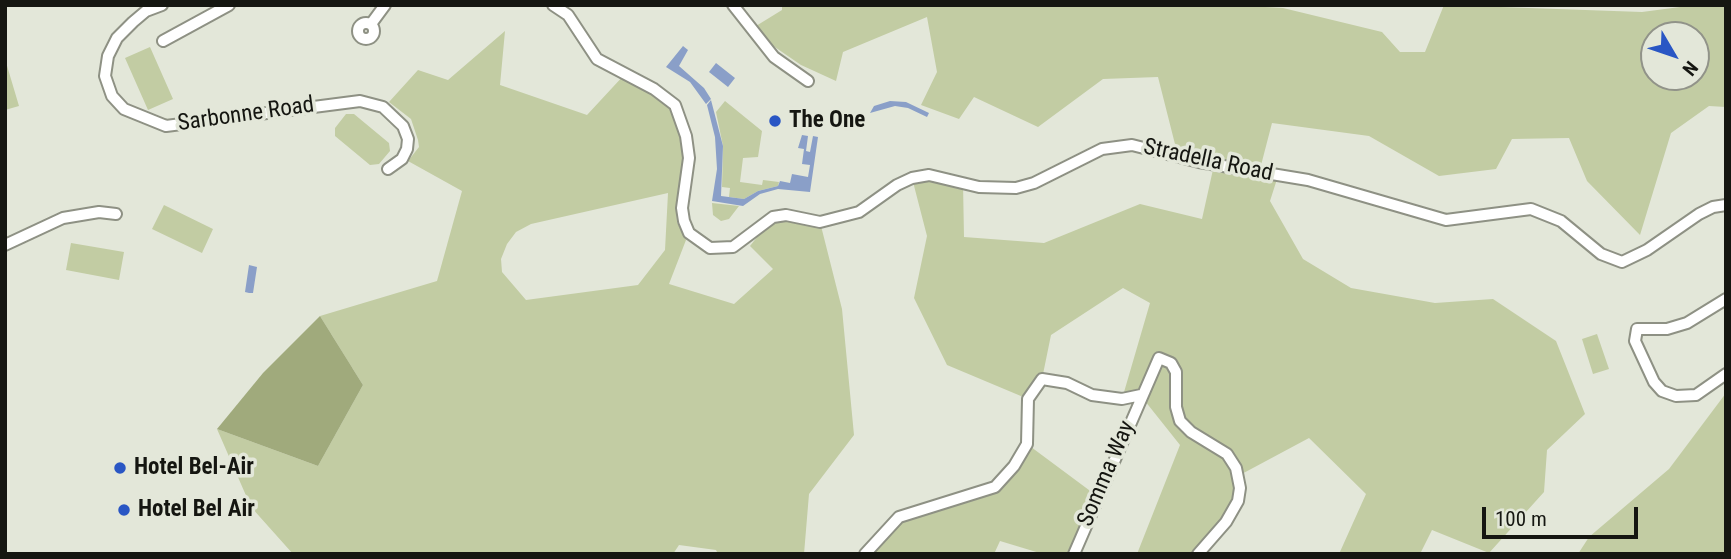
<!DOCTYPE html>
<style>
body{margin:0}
#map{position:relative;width:1731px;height:559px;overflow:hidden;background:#e3e7d9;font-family:"Roboto Condensed",sans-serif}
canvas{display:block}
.frame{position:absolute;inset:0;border:7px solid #151611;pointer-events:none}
.north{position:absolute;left:1640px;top:21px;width:70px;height:70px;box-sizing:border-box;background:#e3e7d9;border:2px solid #919389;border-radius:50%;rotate:129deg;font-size:19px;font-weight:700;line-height:28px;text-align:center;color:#151611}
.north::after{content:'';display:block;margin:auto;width:24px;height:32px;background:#2956c4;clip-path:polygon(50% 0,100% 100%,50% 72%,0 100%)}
.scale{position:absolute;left:1482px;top:507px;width:156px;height:32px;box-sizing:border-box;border:4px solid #151611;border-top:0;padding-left:9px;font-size:21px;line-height:24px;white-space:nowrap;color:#151611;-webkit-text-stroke:5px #e3e7d9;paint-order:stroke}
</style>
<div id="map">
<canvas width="1731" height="559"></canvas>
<div class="frame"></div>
<div class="north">N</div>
<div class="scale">100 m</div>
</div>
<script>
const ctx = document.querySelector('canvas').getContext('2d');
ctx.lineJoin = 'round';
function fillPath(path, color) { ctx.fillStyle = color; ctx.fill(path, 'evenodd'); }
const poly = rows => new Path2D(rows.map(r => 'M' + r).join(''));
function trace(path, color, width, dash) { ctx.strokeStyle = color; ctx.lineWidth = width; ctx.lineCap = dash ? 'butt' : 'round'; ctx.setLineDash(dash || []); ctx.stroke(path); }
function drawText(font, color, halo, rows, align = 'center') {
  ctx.font = font + ' "Roboto Condensed",sans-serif'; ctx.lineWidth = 7; ctx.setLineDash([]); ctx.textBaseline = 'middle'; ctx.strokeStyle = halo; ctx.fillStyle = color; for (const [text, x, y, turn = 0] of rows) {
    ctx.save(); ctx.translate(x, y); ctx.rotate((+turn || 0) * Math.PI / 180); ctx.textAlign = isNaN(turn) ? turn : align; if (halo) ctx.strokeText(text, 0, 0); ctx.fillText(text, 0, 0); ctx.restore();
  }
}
fillPath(poly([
 [782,5,1230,5,1283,8,1382,32,1400,52,1425,52,1444,5,1642,12,1695,5,1726,5,1726,107,1709,106,1671,133,1640,235,1587,181,1569,138,1512,139,1496,169,1439,176,1369,136,1272,123,1259,173,1278,176,1270,201,1303,259,1351,288,1435,303,1493,299,1556,341,1585,414,1547,450,1544,492,1489,553,1432,530,1420,554,1339,554,1366,494,1309,438,1238,476,1238,501,1198,554,1137,554,1180,445,1141,396,1122,399,1150,303,1123,288,1051,335,1042,379,1028,399,947,365,914,298,927,236,912,178,963,183,964,237,1044,243,1140,204,1202,219,1214,165,1178,156,1158,77,1103,79,1038,127,974,97,959,119,921,105,937,72,927,17,843,52,836,81,801,65,769,43,756,26,782,10],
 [1654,35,1696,35,1696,77,1654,77],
 [505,31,500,85,587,115,625,74,646,85,645,91,661,99,670,108,681,137,684,157,676,207,677,222,686,240,669,284,734,304,773,269,750,246,773,217,820,222,842,309,854,435,809,494,804,554,718,554,716,550,679,545,673,554,293,554,251,507,217,429,318,466,363,385,320,316,437,281,462,191,408,161,419,147,418,140,411,119,389,102,418,70,448,80],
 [668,193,665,250,638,285,526,300,502,272,501,259,507,244,516,232,531,224],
 [150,47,173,99,148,110,125,58],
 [5,59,19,106,5,110],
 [725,101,762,131,758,157,743,158,740,182,762,185,763,180,779,182,778,186,758,191,744,199,729,197,730,188,722,187,723,146,716,112],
 [346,114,354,114,389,143,390,151,379,164,370,165,335,136,335,128],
 [712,203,739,206,729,219,721,221,713,215],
 [164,205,213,229,202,253,152,229],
 [71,243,124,252,119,280,66,270],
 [1597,334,1609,369,1593,374,1582,339],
 [1726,393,1726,554,1578,554,1589,537,1669,469],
 [1027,444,1097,496,1074,554,1043,554,1000,541,994,554,865,554,899,517,995,487]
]), '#c2cca3');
fillPath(poly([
 [320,316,363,385,318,466,217,429,263,373]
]), '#a0aa7c');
fillPath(poly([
 [683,46,688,50,679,66,704,88,711,99,706,104,690,82,666,67],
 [716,63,735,78,728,87,709,72],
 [711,100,723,146,721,196,744,199,758,191,778,186,780,181,790,183,792,174,808,177,810,165,802,164,804,149,798,148,802,135,808,136,806,151,810,152,813,136,818,137,810,192,778,189,760,194,743,206,712,201,717,169,715,137,707,105],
 [890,101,906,102,929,113,927,117,908,108,895,106,870,113,874,106],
 [249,265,257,267,253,293,249,293,245,292]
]), '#8a9fc8');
const street = poly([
 [162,5,146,11,133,22,117,38,108,56,105,76,112,96,124,109,166,126,360,101,383,107,403,126,408,139,407,149,402,159,388,169],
 [553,5,568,15,597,59,654,89,675,105,686,136,689,158,682,208,684,221,689,233,710,248,733,247,773,217,786,215,820,222,859,212,897,185,912,178,929,175,979,187,1016,188,1034,183,1102,149,1132,145,1199,162,1308,180,1446,220,1531,209,1561,221,1601,254,1622,262,1647,250,1699,214,1713,207,1726,205],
 [733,5,774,57,808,81],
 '358 31a8 8 0 1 1 16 0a8 8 0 1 1-16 0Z',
 [371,24,385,5],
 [163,41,229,5],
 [5,245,63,218,99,212,116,214],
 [1726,299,1687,323,1667,329,1637,329,1635,341,1654,382,1662,391,1676,396,1696,395,1726,374],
 [865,554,899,517,995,487,1014,466,1027,444,1028,399,1042,379,1067,383,1092,395,1122,399,1141,395],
 [1074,554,1159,358,1171,363,1176,372,1176,407,1180,421,1191,432,1227,454,1236,468,1240,488,1238,501,1226,522,1198,554]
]);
trace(street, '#8e9184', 14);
trace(street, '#fff', 10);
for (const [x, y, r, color] of [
 [775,121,7,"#2956c4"],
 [120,468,7,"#2956c4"],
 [124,510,7,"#2956c4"]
]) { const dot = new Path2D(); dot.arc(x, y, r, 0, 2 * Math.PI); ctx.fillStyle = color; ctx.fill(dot); trace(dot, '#e3e7d9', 2.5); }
drawText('23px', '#151611', '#e3e7d9', [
 ["Sarbonne Road",246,115,-8],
 ["Stradella Road",1208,161,12],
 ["Somma Way",1107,474,-67]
]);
drawText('bold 23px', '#151611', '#e3e7d9', [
 ["The One",789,121],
 ["Hotel Bel-Air",134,468],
 ["Hotel Bel Air",138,510]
], 'left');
</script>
